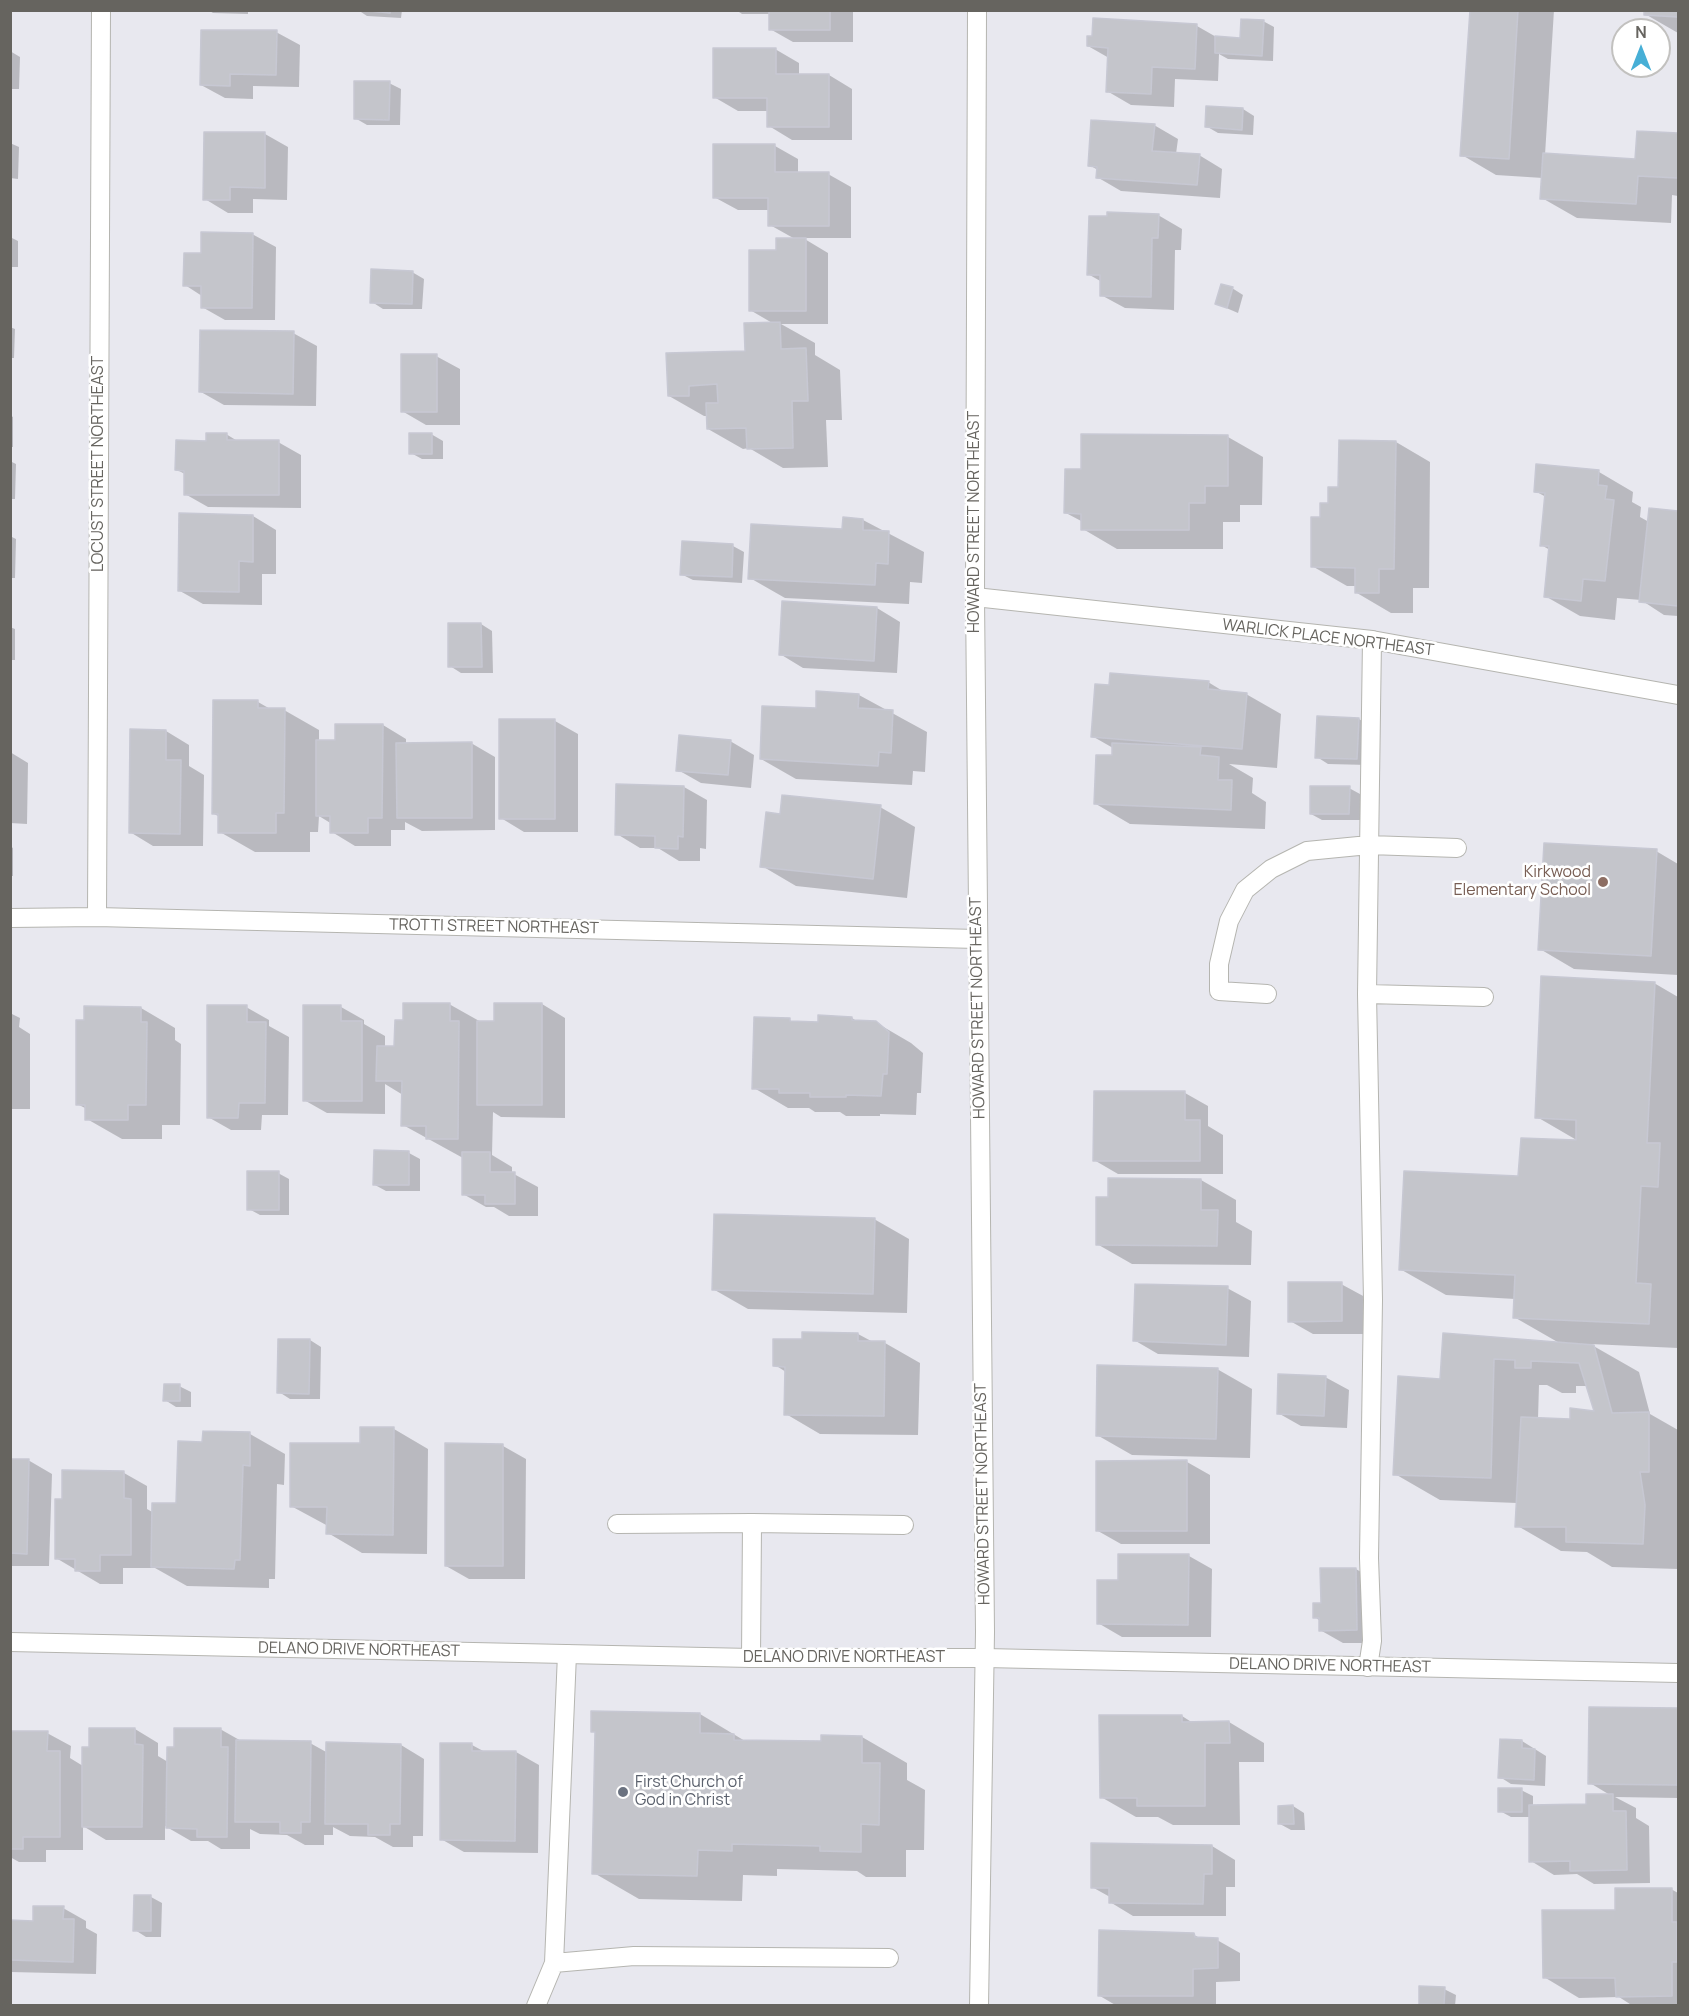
<!DOCTYPE html>
<style>
body{margin:0}
#map{position:relative;width:1689px;height:2016px;overflow:hidden;background:#e8e8ef;font-family:Manrope,sans-serif}
canvas{display:block}
.frame{position:absolute;inset:0;border:12px solid #66645f;pointer-events:none}
.north{position:absolute;left:1611px;top:18px;width:60px;height:60px;box-sizing:border-box;background:#fff;border:2px solid #c2c1bf;border-radius:50%;rotate:0deg;font-size:16px;font-weight:700;line-height:24px;text-align:center;color:#66645f}
.north::after{content:'';display:block;margin:auto;width:21px;height:27px;background:#47afd6;clip-path:polygon(50% 0,100% 100%,50% 72%,0 100%)}
</style>
<div id="map">
<canvas width="1689" height="2016"></canvas>
<div class="frame"></div>
<div class="north">N</div>
</div>
<script>
const ctx = document.querySelector('canvas').getContext('2d');
ctx.lineJoin = 'round';
function fillPath(path, color) { ctx.fillStyle = color; ctx.fill(path, 'evenodd'); }
const poly = rows => new Path2D(rows.map(r => 'M' + r).join(''));
function trace(path, color, width, dash) { ctx.strokeStyle = color; ctx.lineWidth = width; ctx.lineCap = dash ? 'butt' : 'round'; ctx.setLineDash(dash || []); ctx.stroke(path); }
function drawText(font, color, halo, rows, align = 'center') {
  ctx.font = font + ' Manrope,sans-serif'; ctx.lineWidth = 5; ctx.setLineDash([]); ctx.textBaseline = 'middle'; ctx.strokeStyle = halo; ctx.fillStyle = color; for (const [text, x, y, turn = 0] of rows) {
    ctx.save(); ctx.translate(x, y); ctx.rotate((+turn || 0) * Math.PI / 180); ctx.textAlign = isNaN(turn) ? turn : align; if (halo) ctx.strokeText(text, 0, 0); ctx.fillText(text, 0, 0); ctx.restore();
  }
}
fillPath(poly([
 [208,10,248,10,248,14,213,13],
 [358,10,402,10,401,18,367,16],
 [736,10,853,10,853,42,793,42,770,29,770,14,742,14],
 [1471,10,1554,10,1545,155,1637,160,1638,133,1678,135,1678,196,1672,195,1671,223,1577,218,1542,198,1543,178,1496,175,1462,155],
 [1645,10,1678,10,1678,33,1645,14],
 [1094,20,1197,26,1218,38,1241,39,1263,21,1274,27,1273,61,1228,59,1219,54,1218,81,1175,79,1174,107,1131,105,1107,91,1109,58,1088,46,1093,38],
 [276,32,300,45,299,87,253,86,253,99,225,98,201,85],
 [775,49,799,63,799,75,829,75,852,89,852,140,792,140,769,126,769,111,738,111,714,97],
 [10,51,20,57,19,89,10,89],
 [389,83,401,89,400,125,367,125,355,118],
 [1208,107,1243,109,1254,116,1253,135,1218,133,1206,126],
 [1154,125,1178,139,1176,154,1199,155,1222,169,1220,198,1121,191,1097,177,1098,170,1089,165],
 [265,134,288,147,287,200,253,199,253,213,228,213,205,199],
 [10,143,19,147,18,179,10,178],
 [775,146,798,159,798,174,828,174,851,187,851,238,803,238,828,253,828,324,781,324,815,343,815,355,840,370,842,420,826,420,828,467,783,468,749,448,743,449,708,429,708,416,704,416,669,396,747,352,774,324,750,310,778,252,795,239,770,225,770,210,738,210,714,197],
 [1158,215,1182,229,1181,250,1175,250,1174,310,1125,308,1101,295,1102,282,1088,274],
 [252,234,276,247,275,320,225,320,202,307,202,296,185,285,202,254],
 [10,237,18,241,18,267,10,267],
 [412,272,424,279,422,309,383,309,372,302],
 [1232,288,1243,295,1238,313,1217,304],
 [10,327,15,329,14,358,10,358],
 [293,333,317,346,316,406,224,405,201,392],
 [436,356,460,369,460,425,426,425,402,411],
 [10,415,13,417,13,447,10,447],
 [226,434,239,442,278,442,301,455,301,508,208,507,185,494,185,474,177,470,207,442],
 [431,434,443,441,443,459,422,459,411,453],
 [1228,437,1263,457,1262,505,1240,505,1240,522,1223,522,1223,549,1117,549,1083,529,1083,522,1066,513,1082,471],
 [1396,442,1430,462,1429,588,1413,588,1413,613,1391,613,1357,593,1357,586,1347,586,1312,566,1322,519,1340,488],
 [10,461,16,464,15,499,10,499],
 [1599,472,1633,492,1632,502,1641,507,1640,517,1649,522,1650,510,1678,512,1678,616,1664,615,1641,600,1617,598,1615,620,1580,616,1545,596,1550,550,1541,545,1546,497,1535,491],
 [253,516,276,530,276,574,262,574,262,605,203,604,180,591],
 [863,520,924,552,922,583,910,582,909,604,785,598,750,578],
 [10,536,16,539,15,578,10,578],
 [733,546,744,552,742,583,693,580,681,574],
 [783,602,877,608,900,622,897,673,803,668,780,654],
 [481,624,492,631,493,673,461,673,450,666],
 [10,627,15,629,15,660,10,660],
 [1208,682,1226,693,1246,694,1281,714,1277,768,1229,764,1253,778,1252,793,1266,802,1265,829,1130,824,1096,804,1113,757,1113,748,1092,736],
 [818,692,859,695,927,732,925,772,913,771,912,785,796,779,761,759,817,710],
 [258,702,272,710,284,710,319,730,319,741,336,741,383,725,406,739,406,744,471,743,495,757,495,830,422,831,405,822,405,830,391,830,391,846,355,846,332,832,332,824,319,816,318,832,310,832,310,852,255,852,220,832,220,817,214,814],
 [1359,719,1370,726,1368,765,1328,764,1317,757],
 [555,721,578,734,578,832,524,832,501,818],
 [166,731,189,745,189,766,204,775,203,846,153,846,130,832],
 [730,741,754,755,751,788,701,783,678,770],
 [10,752,28,763,27,824,10,823],
 [684,787,707,800,706,849,700,848,700,861,679,861,658,848,640,848,617,834],
 [1349,788,1360,794,1360,820,1322,820,1311,814],
 [880,807,915,827,907,898,796,886,762,866,781,815],
 [10,846,13,848,13,876,10,876],
 [1656,851,1678,864,1678,975,1574,969,1540,949],
 [1654,983,1678,997,1678,1348,1590,1344,1639,1372,1650,1414,1678,1430,1678,1569,1612,1567,1587,1552,1561,1551,1516,1525,1517,1503,1440,1500,1395,1474,1441,1381,1444,1335,1561,1344,1514,1317,1515,1299,1446,1295,1400,1269,1520,1178,1580,1142,1537,1117],
 [1539,1385,1547,1385,1562,1393,1576,1393,1576,1386,1588,1386,1596,1413,1571,1420,1538,1419],
 [449,1004,481,1022,496,1022,542,1004,565,1018,565,1118,501,1117,493,1112,492,1155,512,1167,512,1173,538,1187,538,1216,509,1216,494,1207,486,1207,463,1194,463,1158,403,1125,403,1095,385,1084,385,1114,327,1113,304,1100,341,1007,364,1020,364,1024,385,1036,385,1047,396,1047,404,1022],
 [246,1007,269,1020,269,1026,289,1037,288,1115,262,1115,261,1130,231,1130,208,1117],
 [141,1008,175,1028,175,1040,181,1044,180,1125,162,1125,162,1139,122,1139,87,1119,87,1109,77,1104],
 [10,1013,20,1018,19,1027,30,1034,30,1109,10,1109],
 [852,1018,858,1022,875,1022,911,1043,923,1053,921,1093,917,1093,916,1115,880,1114,880,1116,846,1116,840,1112,815,1112,809,1108,788,1108,754,1088,789,1020,796,1023,819,1024],
 [1185,1093,1208,1106,1208,1126,1223,1135,1223,1174,1118,1174,1094,1160],
 [409,1153,420,1159,420,1191,386,1191,375,1185],
 [278,1173,289,1179,289,1215,260,1215,249,1209],
 [1201,1180,1236,1200,1236,1222,1252,1231,1251,1265,1132,1264,1097,1244,1110,1198],
 [874,1219,909,1239,907,1313,748,1309,713,1289],
 [1341,1284,1365,1297,1365,1334,1313,1334,1290,1321],
 [1227,1288,1251,1301,1249,1357,1158,1354,1134,1340],
 [858,1334,873,1342,885,1343,920,1363,918,1435,820,1434,786,1414,786,1372,775,1365,804,1341],
 [310,1340,321,1347,320,1399,290,1399,279,1392],
 [1217,1369,1252,1389,1250,1458,1132,1455,1097,1435],
 [1325,1377,1349,1390,1347,1428,1301,1426,1278,1413],
 [179,1386,191,1392,191,1407,176,1407,165,1400],
 [394,1429,428,1449,427,1554,362,1553,328,1533,328,1526,291,1506,362,1445],
 [204,1432,250,1434,285,1454,284,1485,277,1484,275,1579,269,1579,269,1588,187,1586,155,1568,123,1568,123,1584,100,1584,56,1558,64,1500,124,1473,147,1486,147,1509,154,1513,178,1505,204,1444],
 [503,1446,526,1459,525,1579,469,1579,446,1566],
 [10,1460,28,1460,52,1474,49,1566,10,1566],
 [1187,1462,1210,1475,1210,1544,1121,1544,1098,1531],
 [1189,1556,1212,1569,1211,1637,1122,1637,1098,1623,1120,1581],
 [1356,1569,1379,1583,1380,1643,1343,1643,1320,1630,1320,1621,1315,1617],
 [1591,1708,1678,1710,1678,1798,1615,1797,1636,1808,1636,1818,1649,1826,1650,1883,1594,1884,1577,1874,1554,1875,1531,1861,1530,1817,1511,1817,1500,1811,1521,1790,1533,1796,1533,1806,1587,1806,1610,1795,1590,1783],
 [700,1714,745,1741,823,1743,862,1737,907,1763,907,1780,925,1790,924,1850,906,1850,906,1877,866,1877,857,1871,777,1869,777,1876,743,1875,742,1901,639,1899,594,1873,597,1733,593,1731],
 [1182,1716,1193,1723,1229,1722,1264,1743,1264,1762,1239,1762,1240,1825,1173,1825,1158,1817,1136,1817,1101,1797],
 [91,1729,135,1729,158,1743,158,1756,168,1762,176,1749,220,1729,243,1742,310,1743,328,1753,328,1744,401,1745,424,1759,423,1836,413,1836,413,1847,393,1847,375,1837,350,1836,333,1827,333,1835,324,1835,324,1845,305,1845,287,1835,260,1834,250,1829,250,1849,221,1849,208,1841,191,1841,165,1826,165,1840,106,1840,83,1826,83,1850,46,1850,46,1862,19,1862,10,1857,10,1753,47,1733,71,1746,70,1758,83,1766,91,1748],
 [1522,1741,1546,1756,1545,1786,1511,1784,1500,1777],
 [472,1745,485,1752,516,1752,539,1765,538,1853,464,1852,441,1839],
 [1293,1806,1304,1813,1305,1830,1291,1830,1280,1824],
 [1212,1846,1235,1860,1235,1887,1226,1887,1226,1916,1133,1916,1110,1902,1110,1897,1092,1887],
 [1671,1889,1678,1893,1678,2006,1633,2006,1619,1997,1579,1998,1544,1977,1616,1911],
 [151,1897,162,1903,161,1937,146,1937,135,1930],
 [63,1908,86,1921,86,1928,97,1934,96,1974,10,1972,10,1921,35,1922],
 [1194,1935,1200,1938,1217,1940,1240,1953,1240,1981,1216,1982,1216,2006,1117,2006,1100,1996],
 [1444,1989,1456,1995,1455,2006,1424,2006,1420,2003]
]), '#0003');
const building = poly([
 [360,10,390,10,390,13,360,10],
 [769,10,830,10,830,30,769,30,769,10],
 [1470,10,1518,10,1509,159,1460,156,1470,10],
 [1644,10,1678,10,1678,17,1644,15,1644,10],
 [1093,18,1197,24,1195,69,1152,67,1151,94,1106,92,1108,48,1087,46,1087,36,1092,36,1093,18],
 [1241,19,1264,20,1262,56,1215,53,1215,36,1240,38,1241,19],
 [201,30,277,30,276,75,230,74,230,86,200,85,201,30],
 [713,48,776,48,776,74,829,74,829,127,767,127,767,98,713,98,713,48],
 [354,81,390,81,389,120,354,119,354,81],
 [1206,106,1243,108,1242,130,1205,127,1206,106],
 [1091,120,1155,124,1152,151,1200,154,1197,185,1096,178,1097,167,1088,166,1091,120],
 [1637,131,1678,133,1678,178,1638,176,1636,204,1540,199,1543,153,1635,159,1637,131],
 [204,132,265,132,265,188,230,187,230,200,203,200,204,132],
 [713,144,775,144,775,172,829,172,829,226,768,226,768,198,713,198,713,144],
 [1107,212,1159,214,1158,238,1152,238,1151,297,1100,296,1100,275,1087,275,1089,216,1107,216,1107,212],
 [201,232,253,233,252,308,201,308,201,286,183,286,184,253,201,253,201,232],
 [776,238,806,238,806,311,749,311,749,250,776,250,776,238],
 [371,269,413,271,412,304,370,303,371,269],
 [1221,284,1233,287,1227,308,1215,304,1221,284],
 [780,322,781,349,806,348,808,401,792,401,793,448,747,449,746,428,707,429,706,403,718,403,717,384,689,386,689,396,668,396,666,353,745,351,744,323,780,322],
 [200,330,294,331,293,394,199,392,200,330],
 [401,354,437,354,437,412,401,412,401,354],
 [206,433,227,433,227,440,279,440,279,495,184,495,184,471,175,470,176,440,206,441,206,433],
 [409,433,432,433,432,454,409,454,409,433],
 [1081,434,1228,435,1228,486,1205,486,1205,503,1189,503,1189,530,1081,530,1081,514,1064,513,1065,469,1081,469,1081,434],
 [1339,440,1396,441,1394,569,1379,569,1379,593,1355,593,1355,568,1311,567,1311,517,1320,517,1320,503,1328,503,1328,487,1338,487,1339,440],
 [1536,464,1599,470,1598,485,1607,486,1605,499,1614,500,1605,581,1583,579,1581,601,1544,597,1549,546,1540,546,1545,493,1534,492,1536,464],
 [1649,508,1678,511,1678,606,1639,602,1649,508],
 [179,513,253,515,253,562,239,561,239,592,178,591,179,513],
 [843,517,863,519,863,530,889,531,888,564,876,563,875,585,748,579,751,524,842,529,843,517],
 [682,541,733,544,732,577,680,575,682,541],
 [782,601,877,607,874,661,779,655,782,601],
 [448,623,481,623,482,667,448,667,448,623],
 [1110,673,1209,681,1208,689,1247,693,1242,749,1091,737,1095,684,1109,685,1110,673],
 [816,691,859,694,858,708,893,710,891,753,879,752,878,766,760,759,762,706,816,708,816,691],
 [213,700,258,700,258,708,285,708,284,813,276,813,276,833,218,833,218,814,212,814,213,700],
 [1317,716,1359,718,1357,759,1315,758,1317,716],
 [499,719,555,719,555,819,499,819,499,719],
 [335,724,383,724,382,818,368,818,368,833,330,833,330,816,316,816,316,740,335,740,335,724],
 [130,729,166,730,166,760,181,760,180,834,129,833,130,729],
 [679,735,731,740,728,775,676,771,679,735],
 [472,742,472,818,397,818,396,743,472,742],
 [1112,743,1201,747,1200,755,1219,757,1218,780,1232,780,1231,810,1094,804,1096,755,1112,755,1112,743],
 [616,784,684,786,683,837,678,836,678,849,655,848,655,836,615,835,616,784],
 [1310,786,1350,786,1349,814,1310,814,1310,786],
 [782,795,881,805,873,879,760,867,766,812,780,814,782,795],
 [1544,843,1657,849,1651,956,1538,950,1544,843],
 [1541,976,1655,982,1647,1143,1660,1143,1658,1187,1641,1186,1636,1283,1651,1284,1649,1324,1513,1318,1515,1275,1399,1270,1404,1171,1518,1176,1521,1138,1576,1140,1576,1120,1535,1118,1541,976],
 [403,1003,450,1003,450,1021,459,1021,458,1139,426,1139,426,1126,401,1126,402,1081,376,1081,377,1046,394,1046,395,1020,403,1020,403,1003],
 [494,1003,542,1003,542,1105,477,1105,477,1021,494,1021,494,1003],
 [207,1005,247,1005,247,1022,266,1022,265,1103,239,1103,238,1118,207,1118,207,1005],
 [303,1005,341,1005,341,1021,362,1021,362,1101,303,1101,303,1005],
 [84,1006,141,1007,141,1022,147,1022,146,1105,128,1105,128,1120,85,1120,85,1105,76,1105,76,1020,84,1020,84,1006],
 [818,1015,852,1017,852,1020,876,1021,889,1032,887,1074,883,1074,881,1096,846,1095,846,1097,810,1097,810,1093,779,1093,779,1089,752,1089,754,1017,790,1018,790,1021,818,1022,818,1015],
 [1094,1091,1185,1091,1185,1120,1200,1120,1200,1161,1093,1161,1094,1091],
 [374,1150,409,1151,409,1185,373,1185,374,1150],
 [462,1152,490,1152,490,1172,515,1172,515,1204,485,1204,485,1195,462,1195,462,1152],
 [247,1171,279,1171,279,1210,247,1210,247,1171],
 [1108,1178,1201,1179,1201,1210,1218,1210,1217,1246,1096,1245,1096,1197,1108,1197,1108,1178],
 [714,1214,875,1218,873,1294,712,1290,714,1214],
 [1288,1282,1342,1282,1342,1321,1288,1322,1288,1282],
 [1135,1284,1228,1286,1226,1345,1133,1341,1135,1284],
 [802,1332,858,1333,858,1341,885,1341,884,1416,784,1415,785,1367,773,1366,773,1339,802,1339,802,1332],
 [1443,1333,1594,1345,1612,1413,1649,1412,1649,1472,1640,1472,1645,1505,1643,1544,1566,1542,1566,1527,1515,1527,1521,1417,1570,1419,1570,1408,1594,1411,1579,1363,1531,1361,1531,1368,1515,1368,1515,1360,1494,1359,1491,1478,1393,1475,1398,1376,1440,1379,1443,1333],
 [278,1339,310,1339,309,1394,277,1393,278,1339],
 [1097,1365,1218,1368,1216,1439,1096,1436,1097,1365],
 [1278,1374,1326,1376,1324,1416,1277,1414,1278,1374],
 [164,1384,180,1384,180,1401,163,1401,164,1384],
 [360,1427,394,1427,393,1535,326,1534,327,1507,290,1507,290,1443,360,1443,360,1427],
 [203,1431,250,1432,250,1466,243,1465,240,1560,235,1560,234,1569,151,1567,152,1503,176,1503,178,1441,202,1442,203,1431],
 [445,1443,503,1444,503,1566,445,1566,445,1443],
 [10,1459,29,1459,27,1554,10,1553,10,1459],
 [1187,1460,1187,1531,1096,1531,1096,1461,1187,1460],
 [62,1470,124,1471,124,1498,131,1499,131,1555,100,1555,100,1571,75,1571,75,1559,55,1559,55,1499,62,1499,62,1470],
 [1118,1554,1189,1554,1188,1625,1097,1624,1097,1580,1118,1580,1118,1554],
 [1320,1568,1356,1568,1357,1630,1319,1631,1319,1618,1313,1618,1313,1603,1321,1603,1320,1568],
 [1589,1707,1678,1708,1677,1785,1588,1784,1589,1707],
 [591,1711,700,1713,700,1733,734,1734,734,1740,821,1741,821,1735,862,1736,862,1763,880,1763,879,1825,861,1824,861,1852,820,1851,820,1846,732,1844,732,1851,698,1850,697,1876,592,1874,595,1732,591,1732,591,1711],
 [1099,1715,1182,1715,1182,1722,1229,1721,1230,1743,1205,1743,1205,1806,1137,1806,1137,1798,1100,1798,1099,1715],
 [89,1728,135,1728,135,1744,143,1745,142,1827,82,1827,82,1747,89,1747,89,1728],
 [174,1728,221,1728,221,1747,228,1747,227,1837,197,1837,197,1829,166,1828,167,1747,174,1747,174,1728],
 [10,1731,48,1731,47,1751,60,1751,60,1837,23,1837,23,1849,10,1849,10,1731],
 [1500,1739,1522,1740,1522,1748,1535,1749,1534,1780,1498,1778,1500,1739],
 [236,1740,311,1741,310,1822,301,1822,301,1833,280,1833,280,1822,235,1822,236,1740],
 [326,1742,401,1744,400,1824,390,1824,390,1835,368,1835,368,1824,325,1824,326,1742],
 [440,1743,472,1743,472,1751,516,1751,515,1841,440,1840,440,1743],
 [1498,1788,1522,1788,1522,1812,1498,1812,1498,1788],
 [1586,1794,1613,1794,1613,1811,1626,1811,1627,1870,1570,1871,1570,1861,1529,1862,1529,1805,1586,1804,1586,1794],
 [1293,1805,1294,1824,1278,1824,1278,1806,1293,1805],
 [1091,1843,1212,1845,1212,1874,1204,1874,1203,1904,1109,1903,1109,1888,1091,1888,1091,1843],
 [1615,1888,1672,1888,1672,1922,1677,1922,1677,1962,1672,1962,1672,1996,1616,1997,1615,1978,1543,1978,1542,1910,1615,1910,1615,1888],
 [134,1895,151,1895,151,1931,133,1931,134,1895],
 [33,1906,64,1906,63,1919,74,1919,73,1962,10,1960,10,1920,33,1921,33,1906],
 [1099,1930,1194,1933,1195,1937,1218,1938,1218,1968,1193,1969,1193,1996,1098,1996,1099,1930],
 [1419,1986,1445,1987,1444,2005,1419,2004,1419,1986]
]);
fillPath(building, '#c4c5cb');
trace(building, '#c7c8d3', 1.5);
const service = poly([
 [1267,994,1219,991,1219,964,1229,921,1245,890,1271,869,1307,851,1369,845,1457,848],
 [1367,994,1484,997],
 [617,1524,752,1523],
 [751,1658,752,1523,904,1525],
 [1368,1667,1372,1641,1369,1558,1373,1300,1367,994,1372,640],
 [554,1963,634,1956,889,1958],
 [536,2006,554,1963,567,1654]
]);
const minor = poly([
 [975,597,1372,640,1678,695],
 [97,917,101,10],
 [10,918,97,917,977,939],
 [10,1642,751,1658,985,1658,1678,1673]
]);
const tertiary = poly([
 [977,10,975,597,985,1632,979,2006]
]);
trace(service, '#b5b5b0', 20);
trace(minor, '#b5b5b0', 20);
trace(tertiary, '#b5b5b0', 20);
trace(service, '#fff', 18);
trace(minor, '#fff', 18);
trace(tertiary, '#fff', 18);
for (const [x, y, r, color] of [
 [1603,882,6,"#8d6e63"],
 [623,1792,6,"#6b7280"]
]) { const dot = new Path2D(); dot.arc(x, y, r, 0, 2 * Math.PI); ctx.fillStyle = color; ctx.fill(dot); trace(dot, '#fff', 2); }
drawText('16px', '#66645f', '#fff', [
 ["LOCUST STREET NORTHEAST",99,464,-90],
 ["HOWARD STREET NORTHEAST",975,522,-90],
 ["WARLICK PLACE NORTHEAST",1328,638,7],
 ["TROTTI STREET NORTHEAST",494,927,1],
 ["HOWARD STREET NORTHEAST",978,1008,-91],
 ["HOWARD STREET NORTHEAST",983,1494,-91],
 ["DELANO DRIVE NORTHEAST",359,1650,1],
 ["DELANO DRIVE NORTHEAST",844,1658],
 ["DELANO DRIVE NORTHEAST",1330,1666,1]
]);
drawText('16px', '#785e54', '#fff', [
 ["Kirkwood",1591,873],
 ["Elementary School",1591,891]
], 'right');
drawText('16px', '#5b616d', '#fff', [
 ["First Church of",635,1783],
 ["God in Christ",635,1801]
], 'left');
</script>
